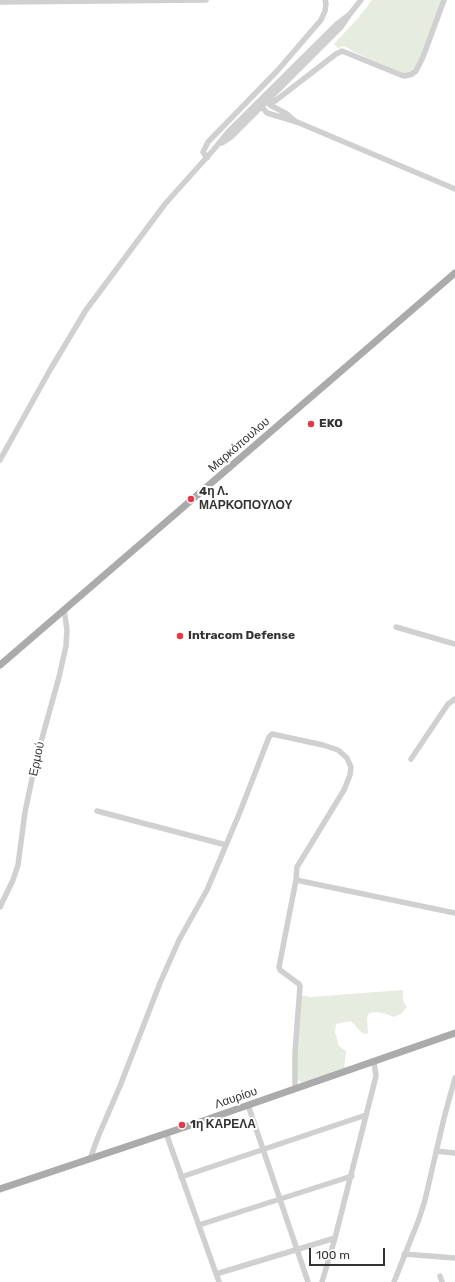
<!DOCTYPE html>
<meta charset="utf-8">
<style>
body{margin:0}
#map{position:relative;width:455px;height:1282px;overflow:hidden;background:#fff;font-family:Rubik,sans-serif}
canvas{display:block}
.scale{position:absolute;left:309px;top:1248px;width:76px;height:18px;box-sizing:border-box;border:2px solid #333;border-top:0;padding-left:5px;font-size:12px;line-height:14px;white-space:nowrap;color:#333;-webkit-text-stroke:3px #fff;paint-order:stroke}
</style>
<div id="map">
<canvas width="455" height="1282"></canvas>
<div class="scale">100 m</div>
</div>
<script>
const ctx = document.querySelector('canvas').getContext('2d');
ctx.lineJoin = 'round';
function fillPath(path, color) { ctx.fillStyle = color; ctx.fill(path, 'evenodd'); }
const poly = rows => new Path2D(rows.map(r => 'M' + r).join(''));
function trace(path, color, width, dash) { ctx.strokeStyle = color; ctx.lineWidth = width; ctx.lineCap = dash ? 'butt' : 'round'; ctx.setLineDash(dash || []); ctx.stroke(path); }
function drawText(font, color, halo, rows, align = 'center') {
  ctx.font = font + ' Rubik,sans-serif'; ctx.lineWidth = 4; ctx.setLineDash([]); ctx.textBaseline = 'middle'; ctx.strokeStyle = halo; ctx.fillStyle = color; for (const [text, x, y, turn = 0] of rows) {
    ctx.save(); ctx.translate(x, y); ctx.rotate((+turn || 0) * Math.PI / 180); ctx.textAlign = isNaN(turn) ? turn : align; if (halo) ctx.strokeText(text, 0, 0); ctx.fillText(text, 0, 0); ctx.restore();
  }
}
fillPath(poly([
 [372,0,442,0,416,69,405,75,354,52,344,46,338,48,334,44,359,17],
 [403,990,403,1001,407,1007,401,1014,394,1017,386,1014,377,1012,369,1013,367,1018,368,1033,366,1034,362,1033,351,1021,336,1024,335,1032,339,1046,346,1051,344,1069,304,1084,299,1081,296,1074,300,995,311,997]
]), '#e6ecdf');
trace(poly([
 [0,2,206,0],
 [265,99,270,105,287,114,296,122],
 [267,101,275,101,336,54,342,51,401,75,405,76,412,74,416,71,423,57,444,0],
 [258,102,267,113,297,122,455,189],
 [222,143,231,137,341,27,350,14,361,0],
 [207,158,203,152,208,142,278,70,321,20,325,11,326,3,325,0],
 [0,460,50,370,86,310,165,204,216,147,228,132,337,24,350,14],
 [396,627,455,644],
 [411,759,448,704,455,699],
 [97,811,226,845],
 [0,907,13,880,18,865,25,812,36,760,59,677,66,646,67,630,64,609],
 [295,1088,295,1053,300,986,299,984,280,970,279,967,296,880,455,913],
 [248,1105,308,1282],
 [166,1133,219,1282],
 [436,1151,455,1153],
 [90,1159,98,1137,120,1086,160,983,179,940,207,890,240,812,269,737,272,734,323,745,338,750,347,758,351,767,350,775,344,790,297,867,296,880],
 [181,1177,366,1115],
 [199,1225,352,1176],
 [404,1254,455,1258],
 [216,1274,335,1238],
 [440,1276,442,1282],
 [322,1282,335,1238,376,1076,374,1062],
 [394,1282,419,1219,425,1200,444,1118,455,1078]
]), '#d0d0d0', 5.5);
trace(poly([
 [0,665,455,273],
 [0,1189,194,1124,455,1033]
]), '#ababab', 7);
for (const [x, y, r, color] of [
 [311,424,4,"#e63946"],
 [191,499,4,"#e63946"],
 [180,636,4,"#e63946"],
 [182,1125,4,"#e63946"]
]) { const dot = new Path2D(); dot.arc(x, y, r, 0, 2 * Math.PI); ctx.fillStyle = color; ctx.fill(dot); trace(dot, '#fff', 1.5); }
drawText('bold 12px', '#333', '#fff', [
 ["EKO",319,424],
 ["4η Λ.",199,492],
 ["ΜΑΡΚΟΠΟΥΛΟΥ",199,506],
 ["Intracom Defense",188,636],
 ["1η ΚΑΡΕΛΑ",190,1125]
], 'left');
drawText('12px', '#333', '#fff', [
 ["Μαρκόπουλου",239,445,-41],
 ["Ερμού",37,759,-78],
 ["Λαυρίου",236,1098,-19]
]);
</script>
